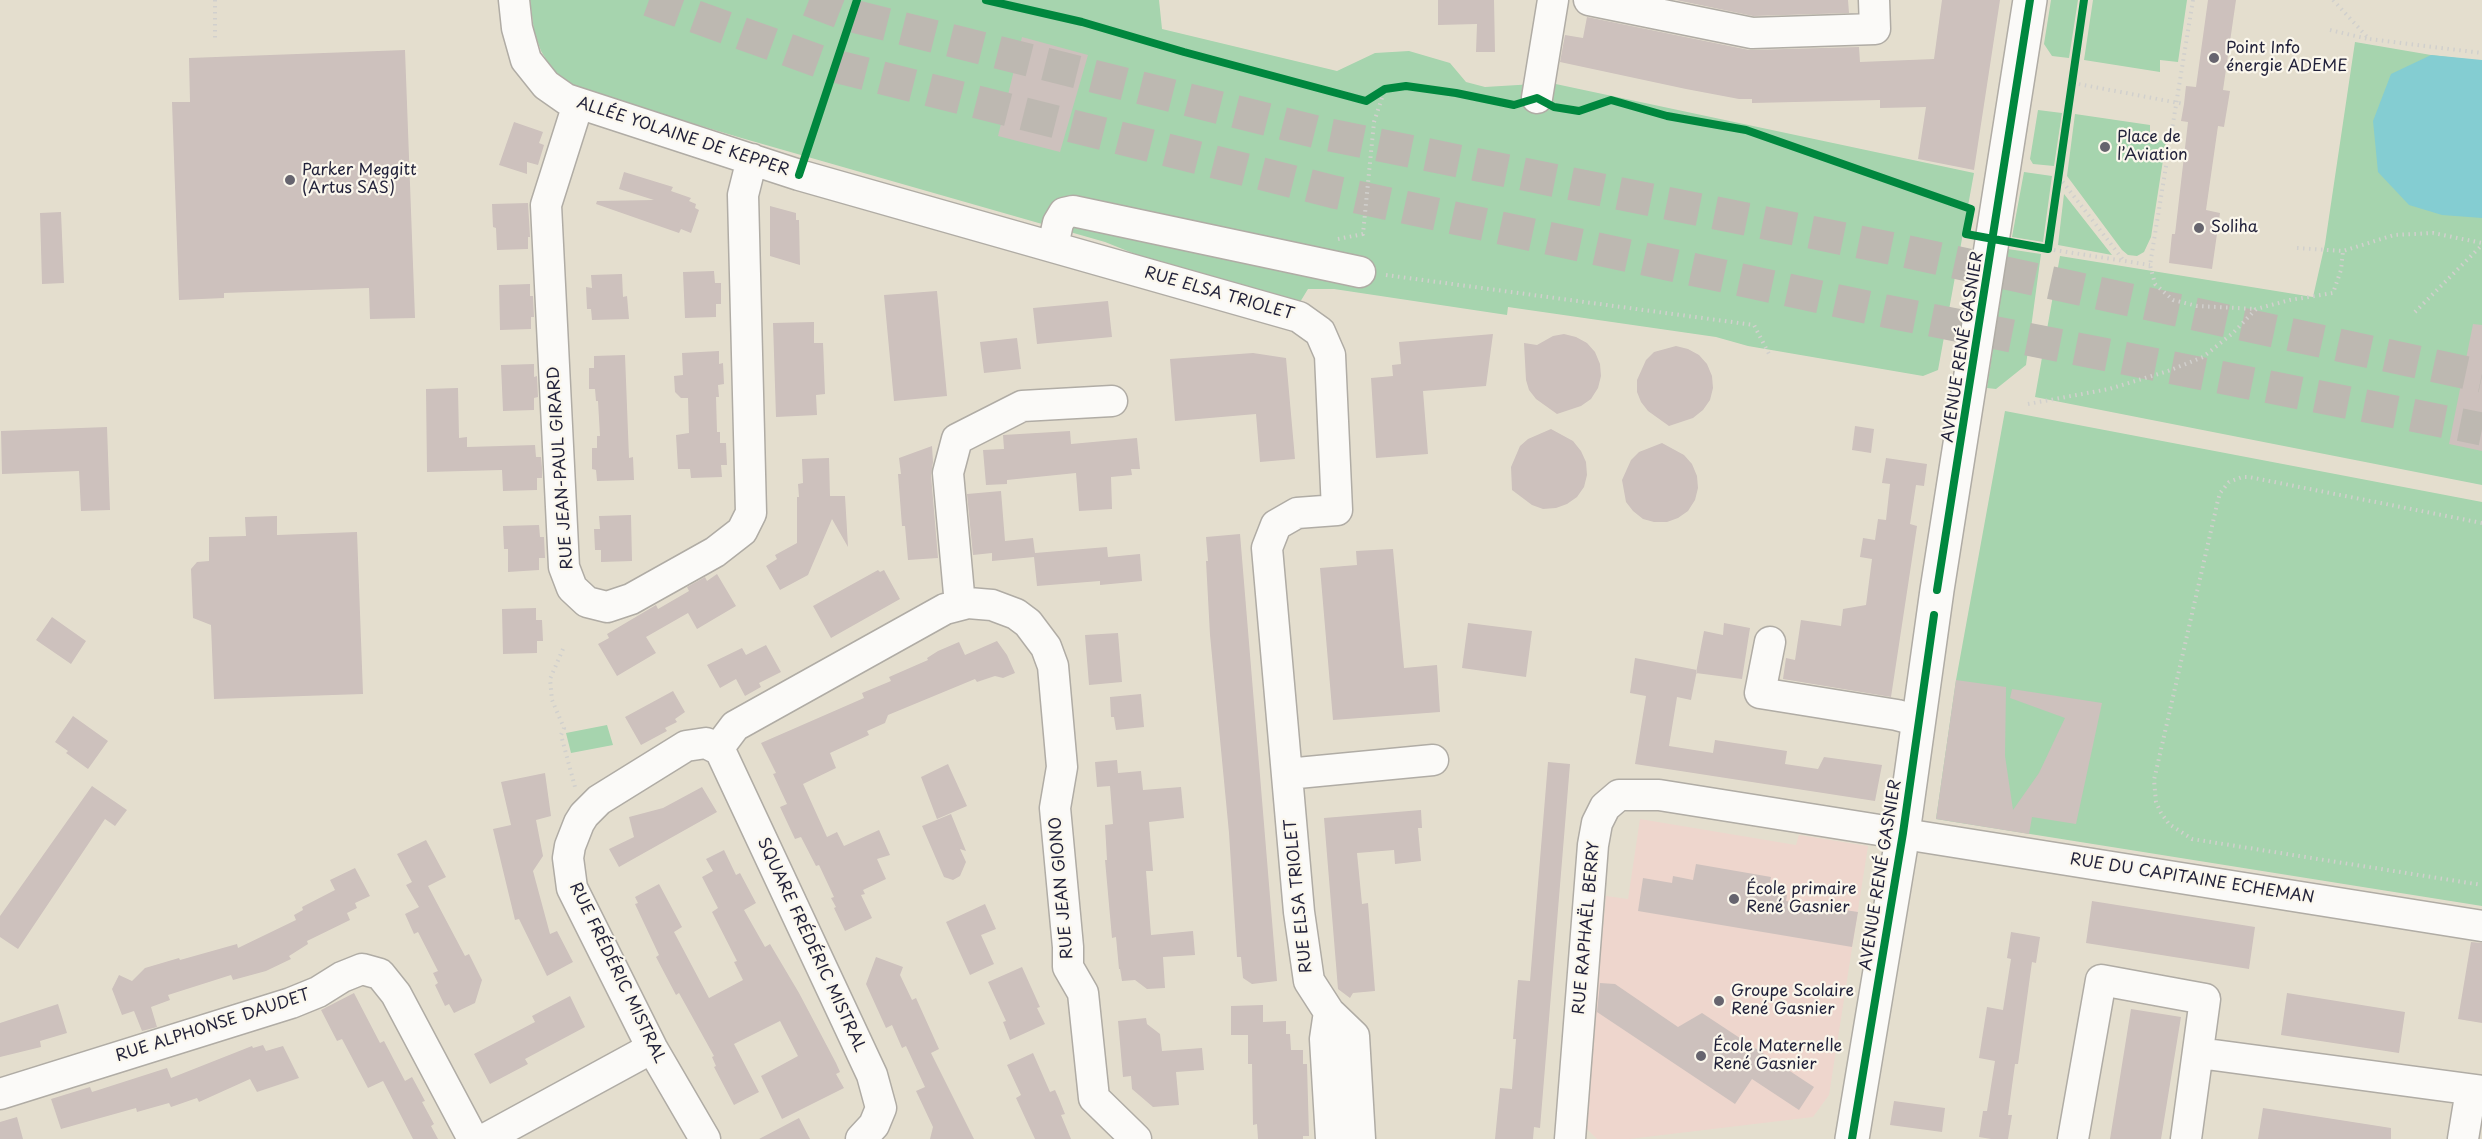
<!DOCTYPE html>
<meta charset="utf-8">
<style>
body{margin:0}
canvas{display:block;background:#e4dece}
</style>
<canvas width="2482" height="1139"></canvas>
<script>
const ctx = document.querySelector('canvas').getContext('2d');
ctx.lineJoin = 'round';
function fillPath(path, color) { ctx.fillStyle = color; ctx.fill(path, 'evenodd'); }
const poly = rows => new Path2D(rows.map(r => 'M' + r).join(''));
function trace(path, color, width, dash) { ctx.strokeStyle = color; ctx.lineWidth = width; ctx.lineCap = dash ? 'butt' : 'round'; ctx.setLineDash(dash || []); ctx.stroke(path); }
function drawText(font, color, halo, rows, align = 'center') {
  ctx.font = font + ' "Playpen Sans",sans-serif'; ctx.lineWidth = 4.5; ctx.setLineDash([]); ctx.textBaseline = 'middle'; ctx.strokeStyle = halo; ctx.fillStyle = color; for (const [text, x, y, turn = 0] of rows) {
    ctx.save(); ctx.translate(x, y); ctx.rotate((+turn || 0) * Math.PI / 180); ctx.textAlign = isNaN(turn) ? turn : align; if (halo) ctx.strokeText(text, 0, 0); ctx.fillText(text, 0, 0); ctx.restore();
  }
}
fillPath(poly([
 [1640,819,1796,845,1799,835,1868,846,1829,1095,1813,1117,1629,1139,1597,1139,1587,1129,1591,1044,1606,896,1628,899]
]), '#eed6cd');
fillPath(poly([
 [530,0,1159,0,1162,29,1337,71,1375,53,1409,51,1450,63,1466,82,1485,87,1551,83,1974,173,1938,370,1923,376,1748,346,1716,337,1508,307,1507,315,1334,289,1308,289,1297,307,1165,266,1105,242,738,137,608,98,568,83,553,71,541,51,534,31],
 [2051,0,2078,0,2069,58,2052,56,2044,44],
 [2093,0,2187,0,2178,62,2160,60,2160,72,2084,60],
 [2355,42,2431,55,2482,61,2482,485,2035,397,2060,256,2313,297,2325,244],
 [2038,110,2062,113,2054,166,2033,164,2030,159],
 [2075,114,2150,125,2150,139,2166,141,2151,237,2144,252,2137,256,2128,255,2122,250,2067,176],
 [2024,172,2052,176,2043,242,2012,237],
 [2064,194,2112,255,2058,245],
 [2008,249,2041,254,2026,365,1996,389,1987,388],
 [2005,411,2482,502,2482,906,1936,819,1956,680],
 [607,725,613,745,571,753,566,733]
]), '#a6d4ae');
fillPath(poly([
 [2431,55,2482,60,2482,218,2442,215,2409,205,2378,172,2373,121,2391,74]
]), '#84cdd2');
fillPath(poly([
 [1438,0,1494,0,1495,52,1476,52,1477,24,1438,25],
 [1676,0,1848,0,1849,13,1753,16],
 [1942,0,2000,0,1974,170,1918,159,1926,107,1880,108,1880,100,1752,103,1752,99,1739,99,1686,89,1560,62,1565,35,1583,38,1587,17,1749,50,1859,47,1860,62,1934,59],
 [2208,0,2236,0,2223,90,2230,91,2224,127,2218,126,2206,210,2220,213,2212,269,2169,263,2172,234,2175,234,2188,122,2181,121,2184,104,2186,86,2196,87],
 [1022,37,1088,55,1060,152,998,136],
 [405,50,415,318,370,319,369,288,224,293,224,298,179,300,172,102,190,102,189,58],
 [514,122,543,132,539,143,544,145,538,165,527,162,527,174,499,165],
 [624,172,673,187,671,191,691,198,689,201,696,204,695,208,699,210,691,233,681,229,679,233,596,204,597,201,654,200,619,189],
 [528,203,530,237,528,237,528,249,497,250,496,228,493,227,492,204],
 [770,206,796,213,796,220,799,220,800,265,770,256],
 [61,212,64,283,42,284,40,213],
 [714,271,715,283,721,283,721,304,716,304,716,317,685,318,683,272],
 [622,274,623,297,627,296,629,319,592,320,591,309,587,309,586,287,592,288,591,275],
 [530,284,530,296,533,296,534,317,531,317,531,329,500,330,499,285],
 [937,291,947,396,894,401,884,295],
 [1108,301,1112,337,1037,344,1033,308],
 [814,322,814,343,823,343,825,394,816,395,817,415,776,417,773,323],
 [2473,324,2482,325,2482,451,2449,444],
 [1493,334,1486,386,1423,391,1428,454,1376,458,1371,378,1393,376,1392,365,1401,364,1399,342],
 [1564,334,1576,337,1587,343,1595,352,1600,364,1601,376,1598,388,1591,399,1581,406,1557,414,1536,399,1529,390,1526,380,1524,343,1537,345,1553,336],
 [1017,338,1021,369,984,373,980,342],
 [1676,346,1688,349,1699,355,1707,364,1712,376,1713,388,1710,400,1703,410,1693,418,1669,426,1648,411,1641,402,1637,392,1637,380,1646,360,1654,352],
 [719,351,719,364,723,363,724,384,718,385,719,397,716,397,717,432,720,432,720,443,726,443,727,465,721,465,722,477,691,478,690,469,678,469,676,435,689,433,688,398,681,398,675,392,674,376,683,375,682,353],
 [1253,353,1286,358,1295,459,1260,462,1256,414,1175,421,1170,359],
 [625,355,629,458,633,457,634,480,597,481,596,470,592,469,592,448,597,448,597,436,600,436,598,401,596,401,595,389,589,389,589,368,594,368,594,356],
 [534,364,534,377,537,376,538,397,534,398,534,410,503,411,501,365],
 [458,388,459,438,467,437,467,447,535,445,536,457,541,457,542,468,542,478,537,478,537,490,503,491,502,470,427,472,426,389],
 [1855,426,1874,429,1871,453,1852,450],
 [107,427,110,510,81,511,79,471,2,474,1,431],
 [1551,429,1573,441,1581,451,1586,462,1587,475,1584,487,1577,497,1567,504,1556,508,1543,509,1532,505,1512,490,1511,467,1520,446,1528,439],
 [1070,431,1071,444,1137,438,1140,469,1131,469,1132,475,1111,477,1112,509,1079,511,1076,473,1007,480,1007,484,986,485,983,450,1004,449,1003,435],
 [1662,443,1684,455,1692,464,1697,476,1698,488,1695,500,1688,511,1678,518,1667,522,1654,522,1643,519,1633,511,1626,502,1622,480,1631,460,1639,452],
 [932,446,933,462,931,475,938,558,908,560,905,526,902,526,898,474,901,474,899,458],
 [829,458,830,496,845,496,848,547,832,519,808,575,780,590,766,566,777,559,775,555,797,543,797,497,799,497,798,484,803,483,802,459],
 [1886,458,1927,464,1924,486,1916,485,1910,524,1917,526,1891,697,1783,679,1786,658,1795,660,1801,620,1841,626,1843,609,1866,605,1872,559,1860,557,1863,538,1875,540,1878,519,1886,520,1890,484,1882,483],
 [1001,491,1005,541,1033,538,1035,553,1107,547,1108,557,1140,554,1142,581,1100,585,1100,581,1037,586,1034,557,992,561,992,553,973,555,967,494],
 [631,515,632,561,601,562,601,550,595,550,594,529,600,529,599,516],
 [277,516,277,535,357,532,363,694,214,699,211,625,193,618,191,569,197,562,209,561,209,537,246,536,245,517],
 [539,525,540,537,544,537,545,558,539,558,539,570,508,572,508,549,504,549,503,526],
 [1240,534,1277,981,1252,984,1243,978,1241,957,1237,957,1229,833,1210,635,1206,561,1208,561,1206,537],
 [1393,549,1404,668,1437,665,1440,712,1333,720,1320,568,1357,565,1356,551],
 [878,570,880,572,884,570,900,599,831,638,813,606],
 [717,574,736,606,697,629,688,613,646,637,656,653,617,676,598,644,609,638,607,634,656,605,658,609,689,591,687,587,705,577,707,581],
 [536,608,536,620,542,620,543,641,537,641,537,653,503,654,502,609],
 [52,617,86,641,71,664,36,640],
 [1468,623,1532,631,1526,677,1462,668],
 [1724,623,1750,628,1742,679,1696,673,1704,631,1723,635],
 [1118,633,1122,682,1089,685,1085,635],
 [997,641,1007,655,1015,673,1003,678,995,676,977,682,975,679,888,715,885,723,867,731,869,735,830,753,836,768,803,784,827,837,837,832,844,846,879,830,890,855,877,859,886,879,863,890,865,894,861,895,872,918,845,931,834,908,836,907,831,898,834,897,819,865,816,866,801,837,795,839,780,807,787,804,773,774,776,773,761,743,864,698,862,693,891,681,889,677,928,660,927,658,938,651,959,642,965,655],
 [766,645,781,672,759,683,761,687,745,696,736,679,720,688,707,665,742,648,746,655],
 [1635,658,1697,670,1691,700,1677,697,1669,746,1713,753,1715,740,1787,751,1785,764,1818,769,1824,757,1882,765,1875,801,1635,764,1646,696,1630,693],
 [1956,680,2006,687,2005,756,2013,810,2039,773,2065,718,2010,698,2012,689,2102,703,2076,824,2032,817,2029,834,1936,819],
 [673,691,685,712,675,719,677,722,665,728,667,731,641,745,625,717],
 [1141,694,1144,727,1116,730,1114,717,1111,717,1110,697],
 [73,716,108,741,88,769,66,753,68,751,55,742],
 [1117,760,1118,773,1141,771,1143,790,1181,787,1184,818,1149,822,1153,871,1146,871,1151,935,1193,931,1195,955,1163,957,1165,988,1147,989,1135,980,1122,981,1120,969,1119,969,1116,937,1112,938,1105,860,1107,860,1105,825,1113,824,1110,786,1097,787,1095,762],
 [1548,762,1570,764,1540,1128,1534,1127,1533,1139,1495,1139,1500,1088,1512,1089,1516,1039,1513,1039,1518,980,1530,981],
 [948,764,967,806,937,819,921,777],
 [545,773,551,816,536,820,543,856,533,871,550,934,557,931,573,962,547,976,519,919,515,920,493,829,511,825,501,782],
 [92,786,127,810,115,826,105,819,18,949,0,937,0,916],
 [702,787,717,812,619,867,609,849,634,837,629,817,663,808],
 [1421,810,1422,828,1418,828,1421,861,1395,864,1394,850,1357,853,1362,904,1368,903,1375,991,1353,993,1350,998,1338,989,1324,818],
 [951,814,966,851,960,849,966,862,960,876,953,880,944,877,922,826],
 [426,840,446,877,428,886,465,956,469,954,482,980,475,1003,454,1013,449,1004,445,1006,435,985,438,983,433,973,438,971,418,932,414,934,405,914,419,907,406,885,412,882,397,854],
 [724,850,736,875,740,873,756,903,744,910,765,947,770,944,799,993,836,1063,840,1072,836,1074,844,1088,782,1119,761,1076,798,1056,780,1021,734,1044,759,1092,734,1105,714,1067,716,1066,712,1057,714,1056,679,993,676,995,656,957,659,955,635,904,638,903,635,897,659,884,682,927,674,932,709,998,743,980,734,962,737,961,712,912,718,908,702,877,713,871,706,859],
 [1696,864,1771,877,1768,892,1787,895,1786,901,1858,912,1852,947,1638,911,1643,878,1672,883,1673,876,1693,880],
 [355,868,370,896,355,903,357,908,347,913,350,920,307,941,308,944,289,956,291,959,266,971,233,980,231,975,168,995,170,1000,151,1007,157,1027,142,1031,134,1011,122,1015,112,989,119,975,132,981,145,968,179,958,180,960,237,944,238,948,296,920,294,915,303,910,302,907,335,890,330,880],
 [2092,901,2255,927,2249,969,2086,943],
 [985,904,996,929,981,935,994,964,970,975,946,922],
 [2011,932,2040,937,2036,963,2032,962,2018,1064,2015,1064,2008,1115,2012,1115,2008,1139,1991,1139,1979,1137,1983,1111,1987,1111,1995,1061,1979,1058,1987,1007,2003,1010,2011,959,2007,958],
 [2471,942,2482,943,2482,1023,2458,1019],
 [876,957,903,967,900,975,912,1000,916,998,939,1049,931,1053,974,1139,930,1139,933,1127,916,1091,925,1087,906,1046,902,1048,892,1025,886,1028,866,984],
 [1022,967,1040,1007,1037,1008,1045,1024,1010,1040,1003,1022,1006,1021,988,982],
 [1600,983,1615,984,1678,1027,1702,1013,1814,1087,1799,1110,1752,1079,1735,1104,1597,1012],
 [354,993,380,1043,384,1041,405,1081,412,1077,425,1101,422,1102,434,1124,431,1126,438,1139,413,1139,383,1081,368,1088,342,1039,337,1041,321,1010],
 [2287,993,2405,1012,2399,1053,2281,1035],
 [570,996,585,1027,525,1059,528,1064,490,1084,474,1054,535,1022,532,1016],
 [58,1004,67,1033,40,1041,41,1047,0,1057,0,1023],
 [1263,1005,1263,1022,1286,1021,1286,1034,1290,1034,1291,1050,1303,1050,1303,1064,1307,1064,1309,1136,1303,1136,1303,1139,1258,1139,1257,1124,1253,1125,1252,1064,1248,1064,1248,1035,1231,1035,1231,1006],
 [2131,1009,2181,1017,2161,1139,2110,1139],
 [1146,1018,1147,1024,1160,1034,1162,1051,1202,1048,1204,1070,1176,1072,1179,1105,1153,1107,1132,1089,1131,1076,1123,1077,1118,1021],
 [263,1045,266,1051,283,1046,299,1078,257,1092,250,1079,199,1102,197,1098,171,1107,169,1103,137,1112,136,1108,61,1129,51,1099,90,1087,92,1092,167,1068,171,1078,252,1046,253,1048],
 [1033,1053,1050,1092,1055,1090,1059,1099,1065,1114,1061,1115,1071,1139,1035,1139,1016,1098,1021,1095,1007,1065],
 [1894,1101,1945,1108,1942,1132,1890,1125],
 [2263,1108,2391,1128,2391,1139,2258,1139],
 [17,1117,23,1139,0,1139,0,1122],
 [799,1118,810,1139,759,1139]
]), '#cdc1bd');
trace(poly([
 [649,0,827,64,1334,192,1885,311,2482,429],
 [809,0,845,14,1325,134,1899,250,2482,376]
]), '#bdb8b1', 33, [33, 16]);
const minor = poly([
 [514,0,517,28,526,60,546,85,566,99,799,175,1299,317,1320,332,1330,355,1337,510,1297,513,1276,525,1267,548,1299,912,1309,981,1329,1012,1354,1036,1360,1139],
 [1589,0,1752,33,1875,29,1874,0],
 [1537,98,1553,0],
 [578,104,546,205,564,567,572,588,587,602,607,607,631,599,715,552,742,531,751,513,743,195,752,159],
 [1053,246,1058,223,1064,213,1073,211,1360,272],
 [960,605,948,473,957,439,1022,406,1112,401],
 [1770,642,1760,693,1897,715,1919,721],
 [720,750,723,742,735,726,945,609,968,603,992,605,1016,614,1028,623,1046,647,1053,666,1062,767,1055,808,1068,947,1068,967,1083,993,1094,1098,1136,1139],
 [720,750,872,1075,881,1108,874,1125,861,1139],
 [1287,774,1433,760],
 [1329,1012,1325,1039,1331,1139],
 [2199,1053,2482,1091],
 [0,1094,291,1003,318,992,342,977,362,969,380,974,396,994,473,1139],
 [485,1139,652,1048],
 [705,1139,652,1048,572,888,568,858,570,846,579,823,584,815,599,800,686,746,706,743,720,750],
 [1570,1139,1593,845,1597,823,1605,807,1619,795,1659,795,2482,926],
 [2073,1139,2101,980,2205,999,2186,1139],
 [2463,1139,2471,1090]
]);
const major = poly([
 [1852,1139,1903,833,1937,590,2030,0]
]);
trace(minor, '#b0aca5', 33);
trace(major, '#b0aca5', 36);
trace(poly([
 [215,0,215,42],
 [2193,0,2150,265,2155,284,2173,300,2197,306,2256,309],
 [2333,0,2369,39,2482,53],
 [2330,30,2368,39],
 [2073,83,2184,104],
 [2059,177,2124,261],
 [1338,239,1363,234,1374,122,1385,89],
 [2297,248,2343,251,2394,235,2433,233,2482,243],
 [2048,249,2150,265],
 [1386,275,1754,325,1769,354],
 [2415,312,2482,245],
 [2028,404,2109,389,2168,371,2203,357,2233,333,2256,309,2290,300,2333,293,2341,270,2343,251],
 [2482,523,2249,477,2242,477,2229,482,2220,493,2218,500,2154,780,2156,802,2161,813,2169,824,2192,839,2482,885],
 [563,649,550,679,552,700,564,728,561,735,575,787]
]), '#d1d0cd', 4, [1.5, 4.5]);
trace(minor, '#fbfaf8', 30);
trace(major, '#fbfaf8', 33);
trace(poly([
 [986,0,1082,22,1184,52,1366,101,1385,89,1406,86,1456,93,1514,105,1537,98,1554,107,1579,111,1611,100,1667,116,1746,130,1971,209,1966,234,2048,249,2084,0],
 [799,175,857,0],
 [1937,590,2030,0],
 [1852,1139,1903,833,1934,615]
]), '#00873e', 8);
for (const [x, y, r, color] of [
 [2214,58,6,"#66646e"],
 [2105,147,6,"#66646e"],
 [290,180,6,"#66646e"],
 [2199,228,6,"#66646e"],
 [1734,899,6,"#66646e"],
 [1719,1001,6,"#66646e"],
 [1701,1056,6,"#66646e"]
]) { const dot = new Path2D(); dot.arc(x, y, r, 0, 2 * Math.PI); ctx.fillStyle = color; ctx.fill(dot); trace(dot, '#fbf7ec', 2); }
drawText('16px', '#22223b', '#fbf7ec', [
 ["Point Info",2226,49],
 ["énergie ADEME",2226,67],
 ["Place de",2117,138],
 ["l’Aviation",2117,156],
 ["Parker Meggitt",302,171],
 ["(Artus SAS)",302,189],
 ["Soliha",2211,228],
 ["École primaire",1746,890],
 ["René Gasnier",1746,908],
 ["Groupe Scolaire",1731,992],
 ["René Gasnier",1731,1010],
 ["École Maternelle",1713,1047],
 ["René Gasnier",1713,1065]
], 'left');
drawText('16px', '#22223b', '#fbf7ec', [
 ["ALLÉE YOLAINE DE KEPPER",683,137,18],
 ["RUE ELSA TRIOLET",1219,294,16],
 ["AVENUE RENÉ GASNIER",1963,347,-81],
 ["RUE JEAN-PAUL GIRARD",561,468,-94],
 ["AVENUE RENÉ GASNIER",1881,875,-81],
 ["RUE DU CAPITAINE ECHEMAN",2192,879,9],
 ["RUE JEAN GIONO",1062,888,-95],
 ["RUE ELSA TRIOLET",1299,896,-96],
 ["RUE RAPHAËL BERRY",1587,928,-85],
 ["SQUARE FRÉDÉRIC MISTRAL",811,945,65],
 ["RUE FRÉDÉRIC MISTRAL",617,973,64],
 ["RUE ALPHONSE DAUDET",213,1026,-18]
]);
</script>
